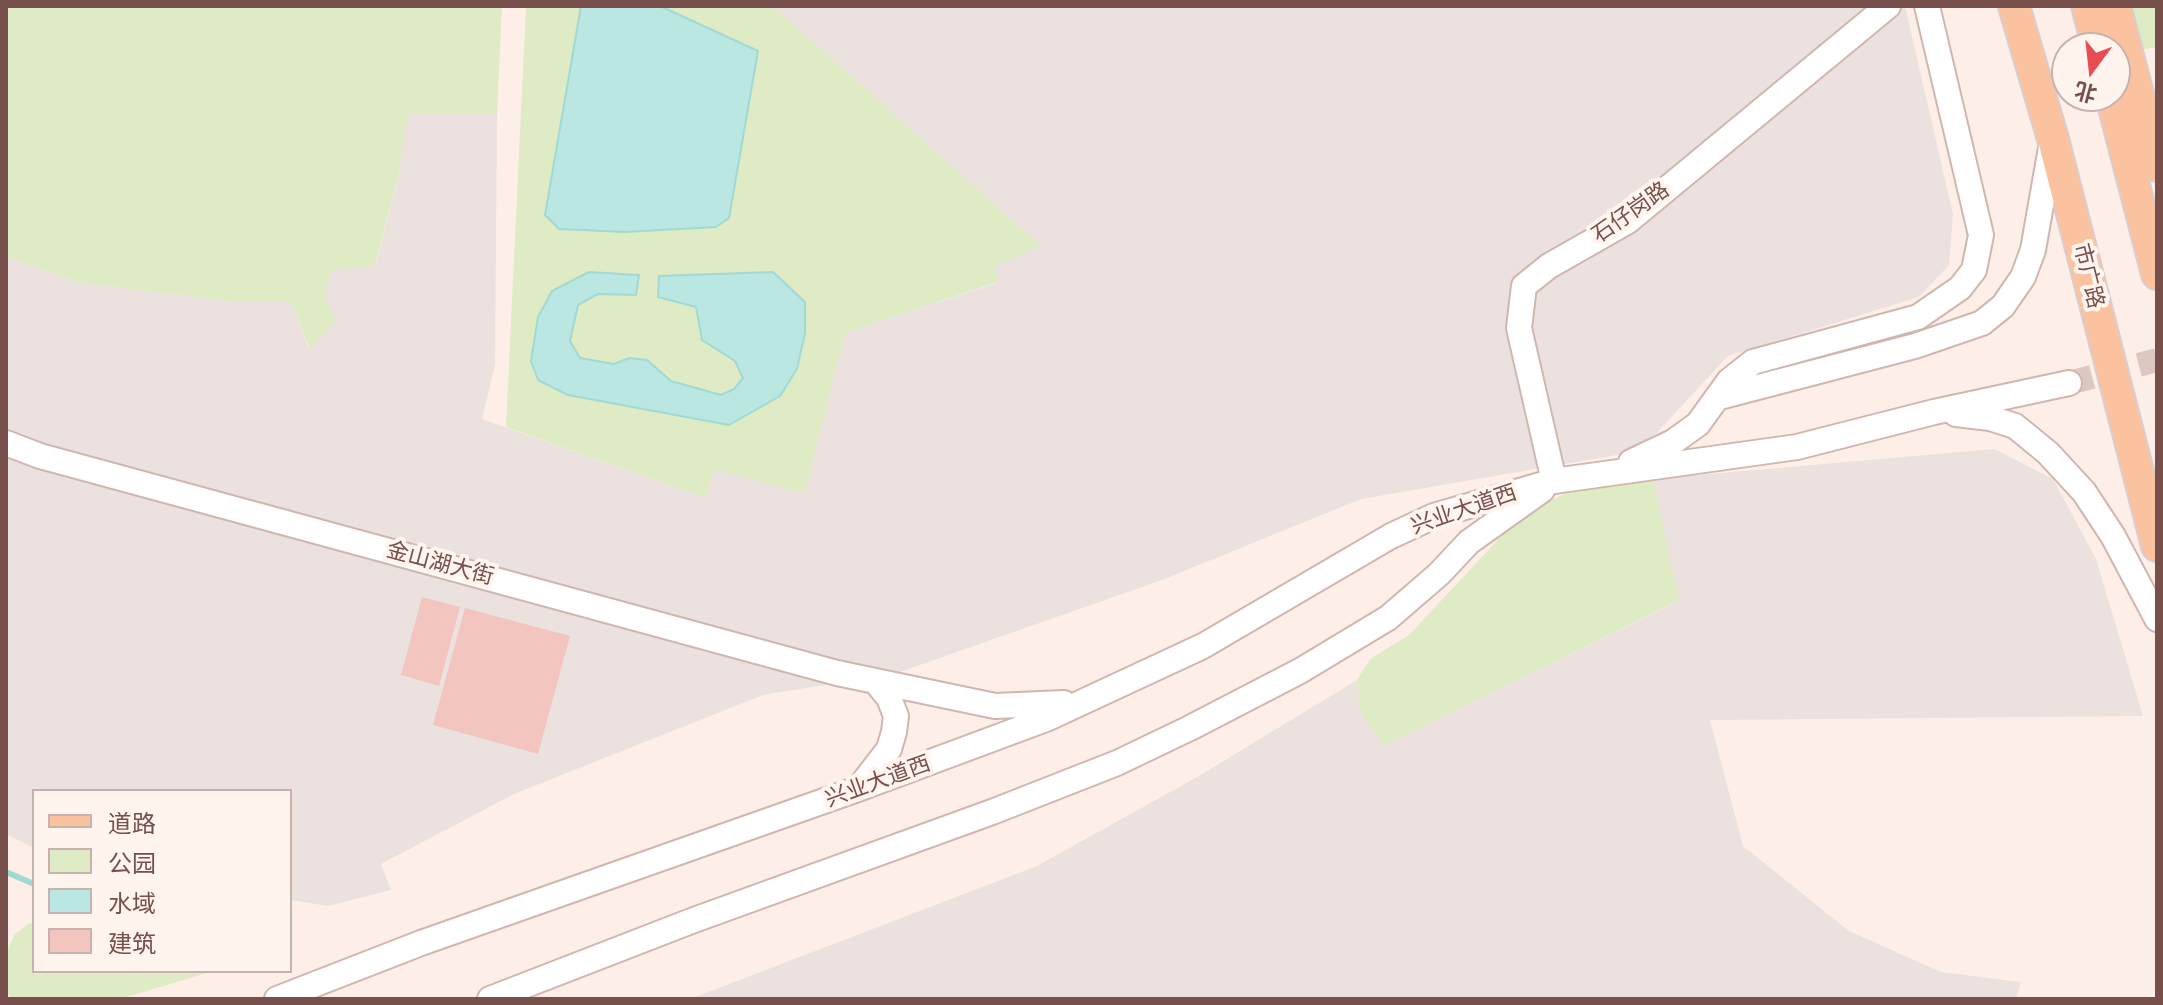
<!DOCTYPE html>
<meta charset="utf-8">
<style>
body{margin:0}
#map{position:relative;width:2163px;height:1005px;overflow:hidden;background:#fdefe8;font-family:"Noto Sans","Noto Sans SC",sans-serif}
canvas{display:block}
.frame{position:absolute;inset:0;border:8px solid #774f4b;pointer-events:none}
.legend{position:absolute;left:32px;top:789px;width:260px;height:184px;box-sizing:border-box;background:#fff4ee;border:2px solid #c9b2ad;margin:0;padding:10px 14px;list-style:none;font-size:24px;color:#774f4b}
.legend li{display:flex;align-items:center;gap:16px;height:40px}
.legend b{width:40px;border:2px solid #c9b2ad}
.north{position:absolute;left:2051px;top:32px;width:80px;height:80px;box-sizing:border-box;background:#fff4ee;border:2px solid #c9b2ad;border-radius:50%;rotate:195deg;font-size:22px;font-weight:700;line-height:32px;text-align:center;color:#774f4b}
.north::after{content:'';display:block;margin:auto;width:28px;height:36px;background:#e74c52;clip-path:polygon(50% 0,100% 100%,50% 72%,0 100%)}
</style>
<div id="map">
<canvas width="2163" height="1005"></canvas>
<div class="frame"></div>
<ul class="legend">
<li><b style="height:10px;background:#fbc2a0"></b>道路</li>
<li><b style="height:22px;background:#deebc5"></b>公园</li>
<li><b style="height:22px;background:#bbe7e2"></b>水域</li>
<li><b style="height:22px;background:#f2c6bf"></b>建筑</li>
</ul>
<div class="north">北</div>
</div>
<script>
const ctx = document.querySelector('canvas').getContext('2d');
ctx.lineJoin = 'round';
function fillPath(path, color) { ctx.fillStyle = color; ctx.fill(path, 'evenodd'); }
const poly = rows => new Path2D(rows.map(r => 'M' + r).join(''));
function trace(path, color, width, dash) { ctx.strokeStyle = color; ctx.lineWidth = width; ctx.lineCap = dash ? 'butt' : 'round'; ctx.setLineDash(dash || []); ctx.stroke(path); }
function drawText(font, color, halo, rows, align = 'center') {
  ctx.font = font + ' "Noto Sans","Noto Sans SC",sans-serif'; ctx.lineWidth = 8; ctx.setLineDash([]); ctx.textBaseline = 'middle'; ctx.strokeStyle = halo; ctx.fillStyle = color; for (const [text, x, y, turn = 0] of rows) {
    ctx.save(); ctx.translate(x, y); ctx.rotate((+turn || 0) * Math.PI / 180); ctx.textAlign = isNaN(turn) ? turn : align; if (halo) ctx.strokeText(text, 0, 0); ctx.fillText(text, 0, 0); ctx.restore();
  }
}
fillPath(poly([
 [773,6,1905,6,1953,214,1949,265,1919,297,1728,356,1640,451,1361,499,1162,580,897,673,763,695,514,794,381,864,391,890,328,906,290,900,290,791,34,791,34,848,6,834,6,256,79,283,236,302,291,302,309,349,331,271,376,264,399,173,407,113,497,114,495,364,482,419,706,498,714,468,805,493,845,333,997,283,995,265,1040,245],
 [1994,449,2053,479,2096,559,2143,716,1710,720,1743,846,1849,931,1941,972,2021,982,2016,999,690,999,1037,866,1199,776,1357,680,1361,714,1384,746,1678,601,1653,479]
]), '#ebe1de');
fillPath(poly([
 [6,6,502,6,497,114,408,113,399,173,375,265,331,271,324,298,336,321,310,350,291,302,236,302,79,283,6,256],
 [526,6,773,6,1041,246,995,265,998,282,845,333,805,493,714,469,706,498,506,427],
 [2129,6,2157,6,2156,47,2141,50],
 [1653,479,1679,600,1384,746,1361,714,1357,680,1370,659,1409,635,1521,515,1566,493],
 [29,923,34,924,34,971,210,972,120,999,10,999,6,988,6,953,15,934]
]), '#deebc5');
const water = poly([
 [581,6,660,6,758,51,729,218,716,227,625,232,559,229,545,215,581,6],
 [589,272,639,275,636,295,598,294,578,305,570,341,580,358,614,364,629,358,647,360,671,381,721,395,734,389,743,378,735,361,702,340,696,307,658,297,659,276,773,272,805,302,805,333,797,369,780,396,729,425,568,395,538,380,531,361,538,317,552,291,589,272]
]);
fillPath(water, '#bbe7e2');
trace(water, '#a2d9d3', 2);
trace(poly([
 [6,872,34,884]
]), '#a2d9d3', 6);
fillPath(poly([
 [422,597,460,607,439,686,401,675],
 [465,608,570,636,538,754,433,725]
]), '#f2c6bf');
trace(poly([
 [2069,383,2157,360]
]), '#dcc7c1', 24, [24, 12]);
const minor = poly([
 [1720,397,1915,346,1982,323,2003,306,2023,277,2033,250,2052,142],
 [1956,414,1990,418,2015,426,2048,453,2084,492,2113,536,2157,619],
 [6,443,40,456,837,673,995,706,1064,703],
 [1631,462,1673,442,1698,424,1729,381,1753,362,1918,317,1960,288,1974,270,1981,235,1927,6],
 [1554,481,1519,328,1524,286,1549,266,1628,221,1888,6],
 [858,789,889,749,894,732,896,716,889,698,876,682],
 [277,999,421,943,858,789,1046,719,1203,646,1391,536,1434,516,1554,481,1797,447,1934,412,2069,383],
 [490,999,694,920,992,812,1117,763,1190,728,1300,671,1388,618,1439,574,1469,542,1542,490]
]);
const major = poly([
 [2014,6,2053,139,2157,546],
 [2087,6,2098,48],
 [2115,6,2157,166],
 [2111,96,2157,274]
]);
trace(minor, '#d1b6b0', 28);
trace(major, '#d9cecd', 34);
trace(minor, '#fff', 24);
trace(major, '#fbc2a0', 30);
drawText('22px', '#774f4b', '#fff4ee', [
 ["石仔岗路",1631,213,-35],
 ["市广路",2088,276,76],
 ["兴业大道西",1464,510,-19],
 ["金山湖大街",440,564,15],
 ["兴业大道西",878,782,-20]
]);
</script>
